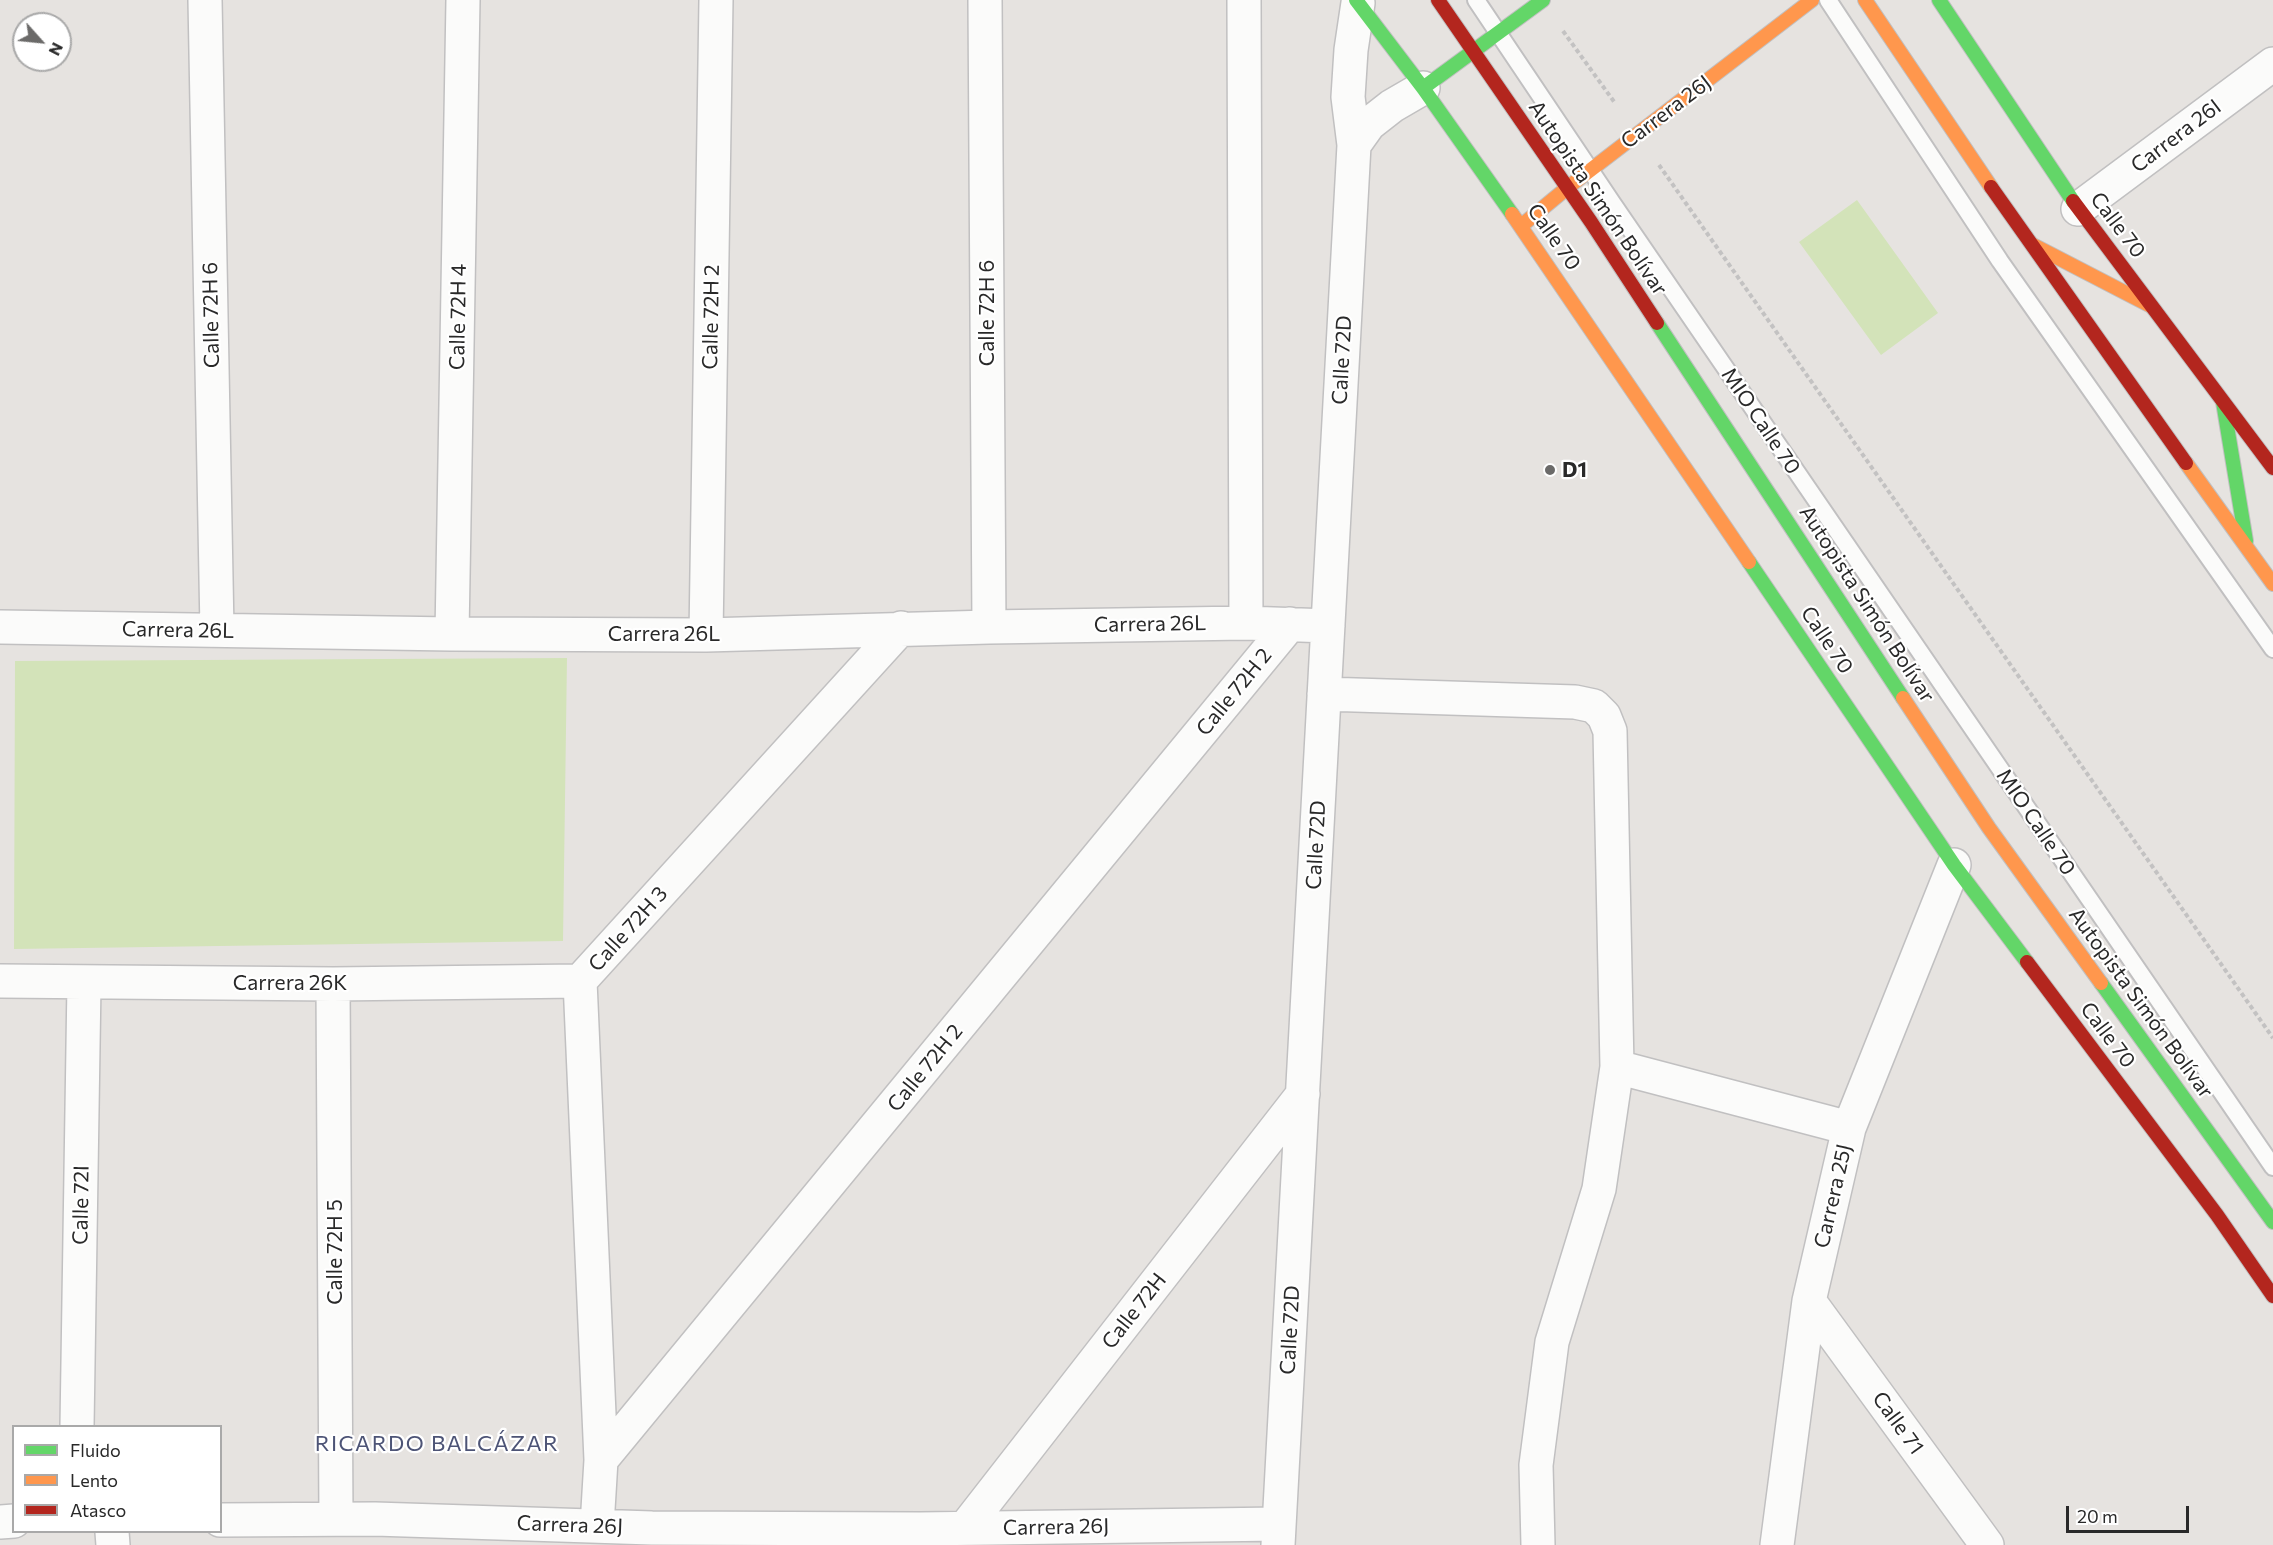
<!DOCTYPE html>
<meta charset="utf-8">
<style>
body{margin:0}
#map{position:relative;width:2273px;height:1545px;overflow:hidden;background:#e6e3e0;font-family:Commissioner,sans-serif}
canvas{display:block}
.legend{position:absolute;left:12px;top:1425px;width:210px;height:108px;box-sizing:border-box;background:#fff;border:2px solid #a9a9a9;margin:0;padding:8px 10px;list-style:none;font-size:18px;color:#292929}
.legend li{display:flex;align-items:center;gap:12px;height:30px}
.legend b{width:30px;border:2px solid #a9a9a9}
.north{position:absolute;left:12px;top:12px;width:60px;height:60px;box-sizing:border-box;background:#fff;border:2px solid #a9a9a9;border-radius:50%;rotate:117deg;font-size:16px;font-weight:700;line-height:24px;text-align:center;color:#292929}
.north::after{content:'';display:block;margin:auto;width:21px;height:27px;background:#6b6a69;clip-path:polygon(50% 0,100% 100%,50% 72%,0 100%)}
.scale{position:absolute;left:2066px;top:1506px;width:123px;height:27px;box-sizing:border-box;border:3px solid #292929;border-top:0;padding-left:8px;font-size:18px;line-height:21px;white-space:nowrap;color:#292929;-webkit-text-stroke:4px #fff;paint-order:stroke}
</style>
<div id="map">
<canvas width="2273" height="1545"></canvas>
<ul class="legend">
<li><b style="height:8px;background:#63d668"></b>Fluido</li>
<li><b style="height:8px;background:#ff974d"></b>Lento</li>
<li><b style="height:8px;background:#b3261e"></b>Atasco</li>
</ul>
<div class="north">N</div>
<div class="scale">20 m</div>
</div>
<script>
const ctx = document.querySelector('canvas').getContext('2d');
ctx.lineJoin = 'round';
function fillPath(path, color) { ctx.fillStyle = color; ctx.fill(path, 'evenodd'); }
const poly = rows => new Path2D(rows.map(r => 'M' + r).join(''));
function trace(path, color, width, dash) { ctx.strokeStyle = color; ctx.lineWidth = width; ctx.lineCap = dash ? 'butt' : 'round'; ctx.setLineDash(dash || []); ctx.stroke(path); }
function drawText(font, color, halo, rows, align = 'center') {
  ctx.font = font + ' Commissioner,sans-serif'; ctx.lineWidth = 4.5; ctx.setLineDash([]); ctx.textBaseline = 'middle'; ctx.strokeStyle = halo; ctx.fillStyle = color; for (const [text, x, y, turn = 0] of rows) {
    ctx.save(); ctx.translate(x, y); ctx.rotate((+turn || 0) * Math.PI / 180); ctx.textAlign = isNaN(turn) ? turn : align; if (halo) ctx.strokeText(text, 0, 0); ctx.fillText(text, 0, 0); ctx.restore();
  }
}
fillPath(poly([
 [1857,200,1938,313,1881,355,1799,242],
 [567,658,563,941,14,949,15,661]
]), '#d3e3b9');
const lane = poly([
 [1476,0,1613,204,2273,1167],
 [1828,0,2000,261,2273,649]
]);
const street = poly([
 [205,0,217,630],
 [985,0,989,627],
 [1244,0,1246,623],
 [1354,145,1369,124,1392,106,1423,88],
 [2078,209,2273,64],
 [0,627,452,634,706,635,989,627,1246,623,1328,626],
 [452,634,463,0],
 [706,635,716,0],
 [1324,694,1575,702,1594,706,1604,716,1610,731,1617,1067,1599,1189,1552,1342,1536,1465,1538,1545],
 [0,981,333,984,580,981],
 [333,984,336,1519],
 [1617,1067,1849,1128],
 [1809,1301,1987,1545],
 [77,1426,84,983],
 [601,1460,580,981,901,628],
 [220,1520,375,1519,652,1528,920,1529,1279,1524],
 [0,1522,14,1521],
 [597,1526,601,1460,1290,624],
 [965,1528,1303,1094],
 [112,1532,113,1545],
 [1278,1545,1354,145,1348,97,1351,50,1358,3],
 [1777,1545,1809,1301,1849,1128,1954,865]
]);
const fast = poly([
 [1356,0,1423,88,1512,214],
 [1939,0,2073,201],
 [1423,88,1543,0],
 [1657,323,1903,698],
 [2223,402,2246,541],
 [1749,562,1954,865,2027,962],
 [2101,983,2273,1222]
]);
const slow = poly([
 [1865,0,1991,187],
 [1512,214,1749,562],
 [1521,226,1567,188,1812,0],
 [2033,245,2151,306],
 [2186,463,2273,584],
 [1903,698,1989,828,2101,983]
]);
const jam = poly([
 [1438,0,1591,222,1657,323],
 [1991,187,2186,463],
 [2073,201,2273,468],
 [2027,962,2217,1215,2273,1296]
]);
trace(lane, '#c1c0c1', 20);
trace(street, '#c1c0c1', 36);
trace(fast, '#c1c0c1', 16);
trace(slow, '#c1c0c1', 16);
trace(jam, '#c1c0c1', 16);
trace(poly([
 [1563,31,1615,103],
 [1659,165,2273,1038]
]), '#c3c2c2', 4, [4.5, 3]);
trace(lane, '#fbfbfa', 16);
trace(street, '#fbfbfa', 33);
trace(fast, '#63d668', 14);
trace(slow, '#ff974d', 14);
trace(jam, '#b3261e', 14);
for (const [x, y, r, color] of [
 [1550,470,6,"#6b6a69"]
]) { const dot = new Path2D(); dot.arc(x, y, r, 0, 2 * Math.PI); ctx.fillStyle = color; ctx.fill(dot); trace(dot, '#fff', 2); }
drawText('21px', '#292929', '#fff', [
 ["Carrera 26J",1666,112,-37],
 ["Carrera 26I",2176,136,-37],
 ["Autopista Simón Bolívar",1598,198,56],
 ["Calle 70",2118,225,53],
 ["Calle 70",1554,237,55],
 ["Calle 72H 6",987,313,-90],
 ["Calle 72H 6",211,315,-91],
 ["Calle 72H 4",458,317,-89],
 ["Calle 72H 2",711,317,-89],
 ["Calle 72D",1342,360,-87],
 ["MIO Calle 70",1761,421,56],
 ["Autopista Simón Bolívar",1867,604,57],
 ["Carrera 26L",1150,624,-1],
 ["Carrera 26L",178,630,1],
 ["Carrera 26L",664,634],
 ["Calle 70",1827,640,56],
 ["Calle 72H 2",1234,692,-51],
 ["MIO Calle 70",2036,822,56],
 ["Calle 72D",1316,845,-87],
 ["Calle 72H 3",628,929,-48],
 ["Carrera 26K",290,983],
 ["Autopista Simón Bolívar",2141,1003,54],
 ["Calle 70",2108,1035,53],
 ["Calle 72H 2",925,1068,-51],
 ["Carrera 25J",1833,1196,-77],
 ["Calle 72I",81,1205,-89],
 ["Calle 72H 5",335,1252,-90],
 ["Calle 72H",1134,1311,-52],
 ["Calle 72D",1290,1330,-87],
 ["Calle 71",1898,1423,54],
 ["Carrera 26J",570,1525,2],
 ["Carrera 26J",1056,1527,-1]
]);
drawText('bold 21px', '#292929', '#fff', [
 ["D1",1562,470]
], 'left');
ctx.letterSpacing = '1.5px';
drawText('22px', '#4d5476', '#fff', [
 ["RICARDO BALCÁZAR",437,1444]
]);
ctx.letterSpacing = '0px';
</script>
